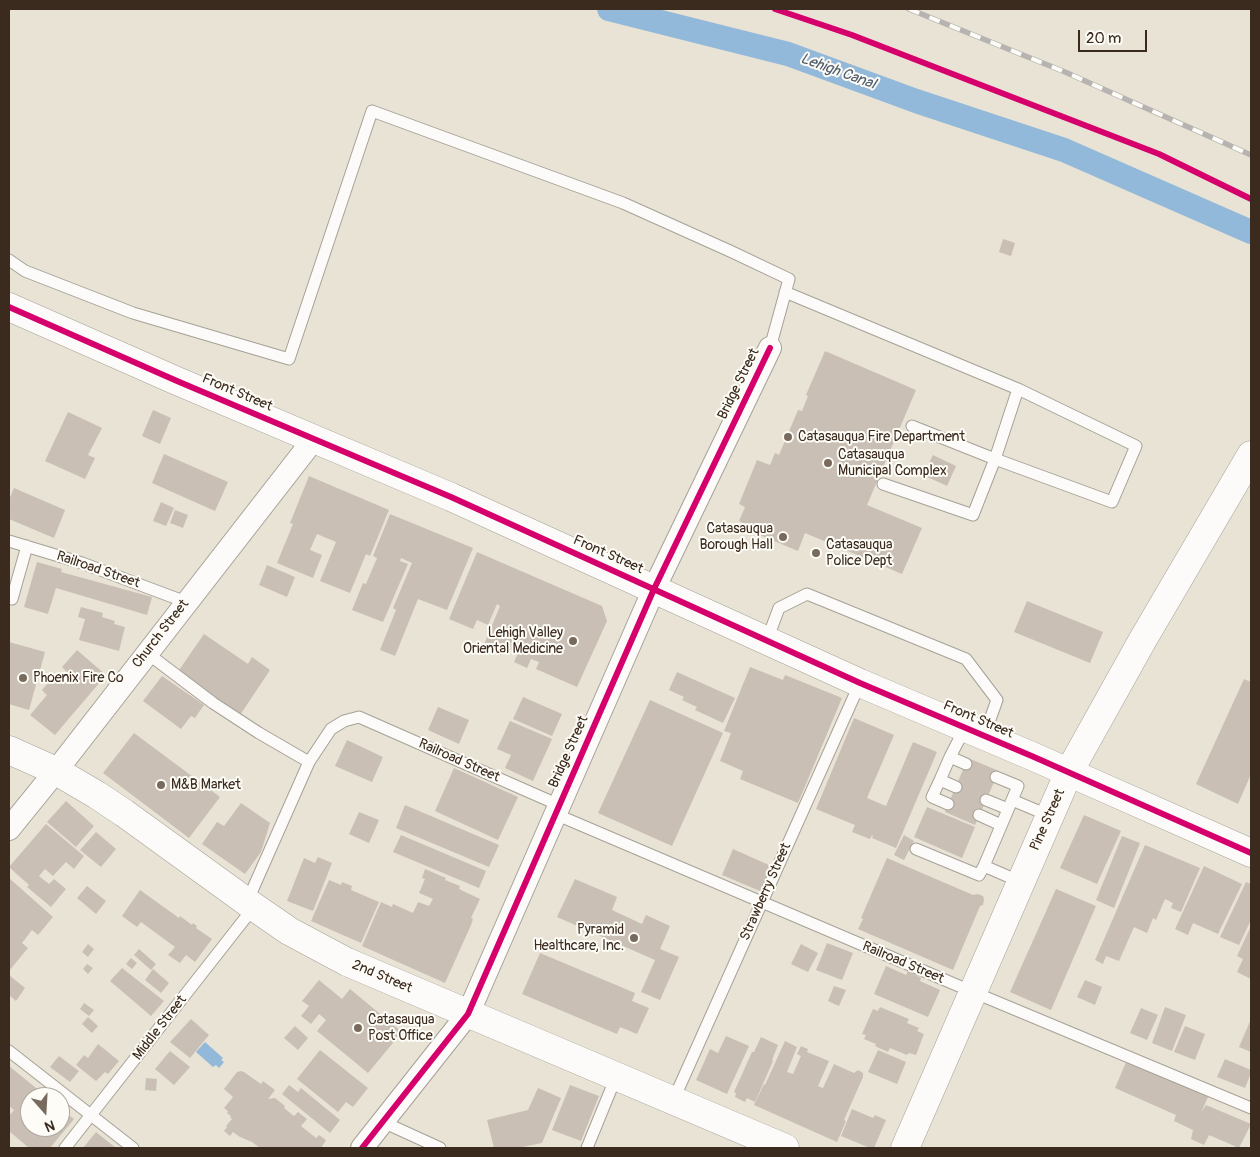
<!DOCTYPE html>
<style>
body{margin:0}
#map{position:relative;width:1260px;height:1157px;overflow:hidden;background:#e8e3d5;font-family:Pangolin,sans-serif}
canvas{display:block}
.frame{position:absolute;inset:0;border:10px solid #3b2a1e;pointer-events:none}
.north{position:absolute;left:20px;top:1087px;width:50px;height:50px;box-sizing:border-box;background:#fdfcf7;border:1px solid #afa8a0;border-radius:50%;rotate:161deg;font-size:14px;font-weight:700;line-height:20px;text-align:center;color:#3b2a1e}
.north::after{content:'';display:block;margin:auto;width:18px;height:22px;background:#786b5e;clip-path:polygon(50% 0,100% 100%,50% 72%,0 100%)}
.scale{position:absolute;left:1078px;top:30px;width:69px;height:22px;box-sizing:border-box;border:2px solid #3b2a1e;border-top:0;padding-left:6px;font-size:15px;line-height:18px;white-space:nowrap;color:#3b2a1e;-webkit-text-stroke:4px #fdfcf7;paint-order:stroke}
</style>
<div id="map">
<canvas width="1260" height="1157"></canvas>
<div class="frame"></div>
<div class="north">N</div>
<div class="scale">20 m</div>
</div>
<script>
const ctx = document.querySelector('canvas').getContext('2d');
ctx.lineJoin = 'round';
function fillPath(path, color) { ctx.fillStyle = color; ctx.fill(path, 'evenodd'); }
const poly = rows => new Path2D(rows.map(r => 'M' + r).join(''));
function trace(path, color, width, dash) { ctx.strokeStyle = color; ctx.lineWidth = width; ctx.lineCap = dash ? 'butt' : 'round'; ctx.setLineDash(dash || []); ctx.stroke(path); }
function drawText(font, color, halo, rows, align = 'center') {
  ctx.font = font + ' Pangolin,sans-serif'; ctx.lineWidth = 4; ctx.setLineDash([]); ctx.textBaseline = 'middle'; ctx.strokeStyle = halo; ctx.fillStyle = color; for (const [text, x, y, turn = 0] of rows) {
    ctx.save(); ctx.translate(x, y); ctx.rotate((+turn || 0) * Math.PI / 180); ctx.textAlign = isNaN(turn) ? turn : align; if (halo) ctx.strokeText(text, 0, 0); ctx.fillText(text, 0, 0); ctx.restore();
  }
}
fillPath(poly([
 [205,1042,223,1058,221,1060,224,1062,219,1068,216,1065,213,1067,196,1052]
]), '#92b8da');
trace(poly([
 [609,9,788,54,916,101,1064,150,1251,232]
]), '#92b8da', 24);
fillPath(poly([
 [1003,239,1015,243,1011,256,999,252],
 [825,351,916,390,867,505,922,528,902,574,805,533,798,551,743,528,745,524,739,521,745,507,739,504,757,460,770,465,775,453,779,455,798,410,802,411,808,396,806,395],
 [153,410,171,418,160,444,142,436],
 [68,412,102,428,88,455,95,458,85,479,45,461],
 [164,454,228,482,215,511,152,483],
 [933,455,956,466,947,486,923,475],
 [309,476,389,510,370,556,366,554,350,593,320,581,336,542,317,534,310,550,322,555,313,578,277,563,293,524,290,523],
 [14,488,65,510,54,538,9,519,9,500],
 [161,502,174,508,166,526,153,521],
 [175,510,188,515,183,528,170,523],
 [390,514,473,548,447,610,418,599,395,656,380,650,396,610,393,608,412,563,401,558,400,561,408,564,383,622,352,610,363,583,366,584,377,558,373,556],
 [477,552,602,606,607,621,577,687,536,669,539,662,531,659,527,668,514,662,518,653,504,647,501,655,483,647,500,606,497,604,488,625,477,620,473,629,449,619],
 [37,562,62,569,61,572,152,597,147,615,56,588,48,614,24,607],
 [267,565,295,577,287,597,259,585],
 [1027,601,1103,632,1090,663,1014,632],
 [81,607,103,613,102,617,115,621,114,624,125,627,119,651,79,640,85,619,78,617],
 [204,634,248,664,252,657,270,670,240,715,177,673],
 [9,642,45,652,29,710,9,704],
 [77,650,106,675,55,735,30,715,47,695,42,690,54,676,59,681,67,672,62,667],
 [750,667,783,680,785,675,842,698,798,803,740,779,743,771,720,761,731,733,724,731],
 [677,672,735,698,723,723,695,710,697,707,682,700,684,697,669,690],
 [162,676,204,705,195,718,191,716,181,729,143,701],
 [1244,679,1251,682,1251,774,1238,804,1196,784],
 [523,697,562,714,552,736,513,719],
 [650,700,723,733,672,846,598,813],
 [438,707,469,720,459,744,428,730],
 [854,718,894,735,867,798,886,806,913,742,937,752,896,848,872,838,873,836,872,835,870,839,852,832,855,825,816,809],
 [510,721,552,739,533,781,505,768,511,755,497,749],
 [134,733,220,797,189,838,103,773],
 [347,740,383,757,372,782,335,766],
 [968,758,999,771,975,825,945,812],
 [454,768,518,797,498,840,435,811],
 [66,801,94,826,76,847,47,822],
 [241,803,270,823,261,852,245,874,202,844,217,822,224,826],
 [405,805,499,845,489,867,396,828],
 [927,807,975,827,962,858,914,837],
 [359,812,379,820,369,843,349,834],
 [1084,815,1121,831,1097,884,1060,868],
 [46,824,84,856,74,869,66,862,53,876,45,869,39,876,49,884,54,879,66,889,51,907,27,887,29,885,9,867],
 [96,832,116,849,101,867,80,850],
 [401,835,486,871,479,888,393,852],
 [904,835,914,841,904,860,894,855],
 [1122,836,1140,843,1114,908,1096,900],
 [1145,845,1200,868,1181,912,1171,908,1173,903,1165,899,1156,920,1153,918,1147,933,1134,927,1119,961,1106,956,1103,964,1095,960],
 [733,849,771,866,760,891,722,875],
 [318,857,332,863,313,911,287,901,304,858,315,863],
 [887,858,973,895,978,894,983,896,984,900,983,905,980,906,953,970,858,929,863,919,861,918],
 [1204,866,1242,884,1218,934,1193,923,1188,935,1175,929],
 [425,869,446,878,445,880,460,886,459,889,480,899,471,918,473,919,471,925,445,983,362,946,381,902,392,907,393,904,413,913,418,902,429,906,433,899,419,893,425,879,422,878],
 [9,878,53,917,38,935,32,930,22,943,28,948,9,971],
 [575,879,617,897,612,910,642,924,646,915,670,926,660,949,679,957,660,1000,641,992,655,960,557,917],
 [329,880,341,885,342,882,352,886,351,890,379,902,361,943,311,921],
 [1246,882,1251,884,1251,920,1239,945,1220,937],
 [87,886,106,901,96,914,77,898],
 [1056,889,1096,906,1051,1010,1010,992],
 [140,890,179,918,180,916,192,925,193,923,197,926,196,928,212,939,195,962,186,955,180,963,168,955,175,947,141,922,137,927,122,916],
 [1251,926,1251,979,1237,972,1243,959,1237,956],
 [827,943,853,953,842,980,816,970],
 [88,944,94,949,88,957,82,952],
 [801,944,818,953,808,972,791,964],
 [139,949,156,964,151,970,134,955],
 [540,953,635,993,632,1001,649,1008,637,1034,620,1027,617,1034,522,994],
 [131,958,137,963,132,969,126,964],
 [87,964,93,968,88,974,83,969],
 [886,966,906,975,908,971,921,978,920,981,940,990,928,1017,874,994],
 [122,968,164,1001,151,1016,110,981],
 [153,969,169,983,161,993,145,980],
 [9,975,25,988,16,1001,9,995],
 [319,980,342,999,350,989,402,1032,368,1073,317,1031,326,1020,319,1014,311,1024,301,1016,309,1006,302,1001],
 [1085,980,1102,987,1095,1005,1077,997],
 [834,986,846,990,839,1006,828,1001],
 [84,1003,94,1010,89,1016,80,1009],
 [880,1007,909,1019,907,1023,919,1028,917,1031,924,1034,916,1055,909,1053,907,1055,890,1048,888,1052,875,1046,876,1044,864,1039,866,1035,862,1034,873,1009,878,1011],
 [1165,1007,1186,1015,1172,1051,1152,1043],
 [1141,1008,1158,1015,1147,1040,1130,1033],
 [88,1017,98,1026,92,1033,82,1024],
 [191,1019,209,1035,190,1058,170,1042],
 [1251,1019,1251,1052,1239,1047],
 [295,1026,308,1038,298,1050,284,1038],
 [1185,1026,1205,1034,1195,1060,1174,1052],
 [726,1036,749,1046,727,1094,696,1080,710,1049,718,1053],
 [761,1037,778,1045,772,1060,773,1061,755,1102,747,1098,745,1102,735,1097,736,1093,734,1092,752,1052,754,1052],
 [785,1041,797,1047,787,1072,793,1074,801,1056,797,1054,801,1046,808,1049,807,1052,829,1061,818,1086,823,1088,834,1064,854,1073,858,1070,863,1073,863,1077,844,1120,846,1121,837,1142,754,1105,764,1084,765,1085],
 [98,1044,119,1061,108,1074,105,1072,96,1081,76,1065,84,1055,88,1058],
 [320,1050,368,1088,353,1107,346,1102,338,1112,297,1079],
 [878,1050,906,1062,897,1084,868,1072],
 [170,1051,190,1067,174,1085,155,1069],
 [59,1056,79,1071,70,1082,50,1067],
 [1225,1059,1251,1070,1251,1073,1245,1088,1217,1077],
 [1127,1060,1208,1097,1201,1113,1206,1105,1251,1124,1239,1148,1209,1135,1204,1145,1191,1139,1193,1130,1174,1121,1176,1115,1115,1088],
 [9,1066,47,1097,30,1097,30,1127,60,1127,60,1108,74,1119,50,1148,29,1148,9,1131,9,1116,14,1110,9,1106],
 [241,1071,244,1072,261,1084,263,1081,275,1090,268,1099,275,1098,285,1106,284,1108,294,1116,298,1112,307,1119,301,1126,316,1138,319,1135,326,1140,321,1148,260,1148,252,1142,240,1137,233,1132,230,1136,224,1131,227,1127,226,1126,232,1119,230,1117,231,1116,227,1113,228,1111,224,1108,233,1097,224,1089,237,1072],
 [146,1078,157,1079,156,1091,145,1090],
 [289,1085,298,1092,301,1088,340,1120,330,1133,282,1094],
 [570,1085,599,1096,581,1141,552,1130],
 [538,1088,561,1098,542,1143,518,1148,494,1148,487,1120,528,1110],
 [852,1109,873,1118,875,1115,886,1120,874,1148,870,1148,841,1136],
 [96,1132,116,1148,83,1148]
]), '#cabfb4');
const service = poly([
 [9,260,25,271,133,313,289,359,372,111,623,203,730,251,789,279,770,348],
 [785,292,1018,389,1136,446,1112,502,995,459,912,426],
 [883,484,973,515,995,459,1018,389],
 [9,541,82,563,186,602],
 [12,599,27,546],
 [767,640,779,608,807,594,966,659,997,700,984,736],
 [147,653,213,703,259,733,309,762],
 [950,757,965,728],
 [996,777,1018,786,984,866,1021,882],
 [940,780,956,787],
 [986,800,1008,809],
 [1012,800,1050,816],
 [948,804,932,797,940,780,950,757,966,764],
 [555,814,973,992,1251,1108],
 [979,815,1001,825],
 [916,849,979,875,984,866],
 [247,902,309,762,331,729,344,721,359,717,559,805],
 [9,1051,133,1148],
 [673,1101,860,683],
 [383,1122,440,1148],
 [65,1148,254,907],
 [587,1148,616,1077]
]);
const minor = poly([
 [9,829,56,771,314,439],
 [362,1148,468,1014,654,589,770,348]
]);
const secondary = poly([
 [9,307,177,381,451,497,860,683,1034,757,1251,853],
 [9,750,56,771,97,795,124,813,247,902,289,931,347,962,785,1148],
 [905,1148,1069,772,1142,641,1251,455]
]);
trace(service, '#a6a197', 13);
trace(minor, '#a6a197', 24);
trace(secondary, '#a6a197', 29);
trace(service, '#fcfbf9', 11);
trace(minor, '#fcfbf9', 22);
trace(secondary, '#fcfbf9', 28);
const rail = poly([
 [909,9,1065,72,1251,155]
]);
trace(rail, '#b6b3b0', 5.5);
trace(rail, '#fdfcf7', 4, [11]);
trace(poly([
 [775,9,852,35,1159,154,1251,199],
 [9,307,177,381,451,497,860,683,1034,757,1251,853],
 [362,1148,468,1014,654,589,770,348]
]), '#d6006c', 6);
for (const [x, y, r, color] of [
 [788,437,5,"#786b5e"],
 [828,463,5,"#786b5e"],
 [783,537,5,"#786b5e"],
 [816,553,5,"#786b5e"],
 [573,641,5,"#786b5e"],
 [23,678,5,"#786b5e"],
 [161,785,5,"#786b5e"],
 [634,938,5,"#786b5e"],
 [358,1028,5,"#786b5e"]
]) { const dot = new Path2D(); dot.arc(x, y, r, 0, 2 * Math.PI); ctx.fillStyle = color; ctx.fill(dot); trace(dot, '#fdfcf7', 2); }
drawText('14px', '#3b2a1e', '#fdfcf7', [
 ["Bridge Street",739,384,-64],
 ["Front Street",237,393,23],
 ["Front Street",608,555,24],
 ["Railroad Street",98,570,19],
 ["Church Street",161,634,-52],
 ["Front Street",978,720,23],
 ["Bridge Street",569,752,-66],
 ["Railroad Street",459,761,24],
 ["Pine Street",1048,820,-66],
 ["Strawberry Street",766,892,-66],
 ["Railroad Street",903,963,23],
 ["2nd Street",382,977,23],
 ["Middle Street",160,1028,-52]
]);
drawText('14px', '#3b2a1e', '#fdfcf7', [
 ["Catasauqua Fire Department",798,437],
 ["Catasauqua",838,455],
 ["Municipal Complex",838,471],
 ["Catasauqua",773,529,"right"],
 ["Borough Hall",773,545,"right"],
 ["Catasauqua",826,545],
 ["Police Dept",826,561],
 ["Lehigh Valley",563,633,"right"],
 ["Oriental Medicine",563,649,"right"],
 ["Phoenix Fire Co",33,678],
 ["M&B Market",171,785],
 ["Pyramid",624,930,"right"],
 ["Healthcare, Inc.",624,946,"right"],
 ["Catasauqua",368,1020],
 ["Post Office",368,1036]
], 'left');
drawText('italic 15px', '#4f5c6a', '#fdfcf7', [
 ["Lehigh Canal",838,72,20]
]);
</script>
